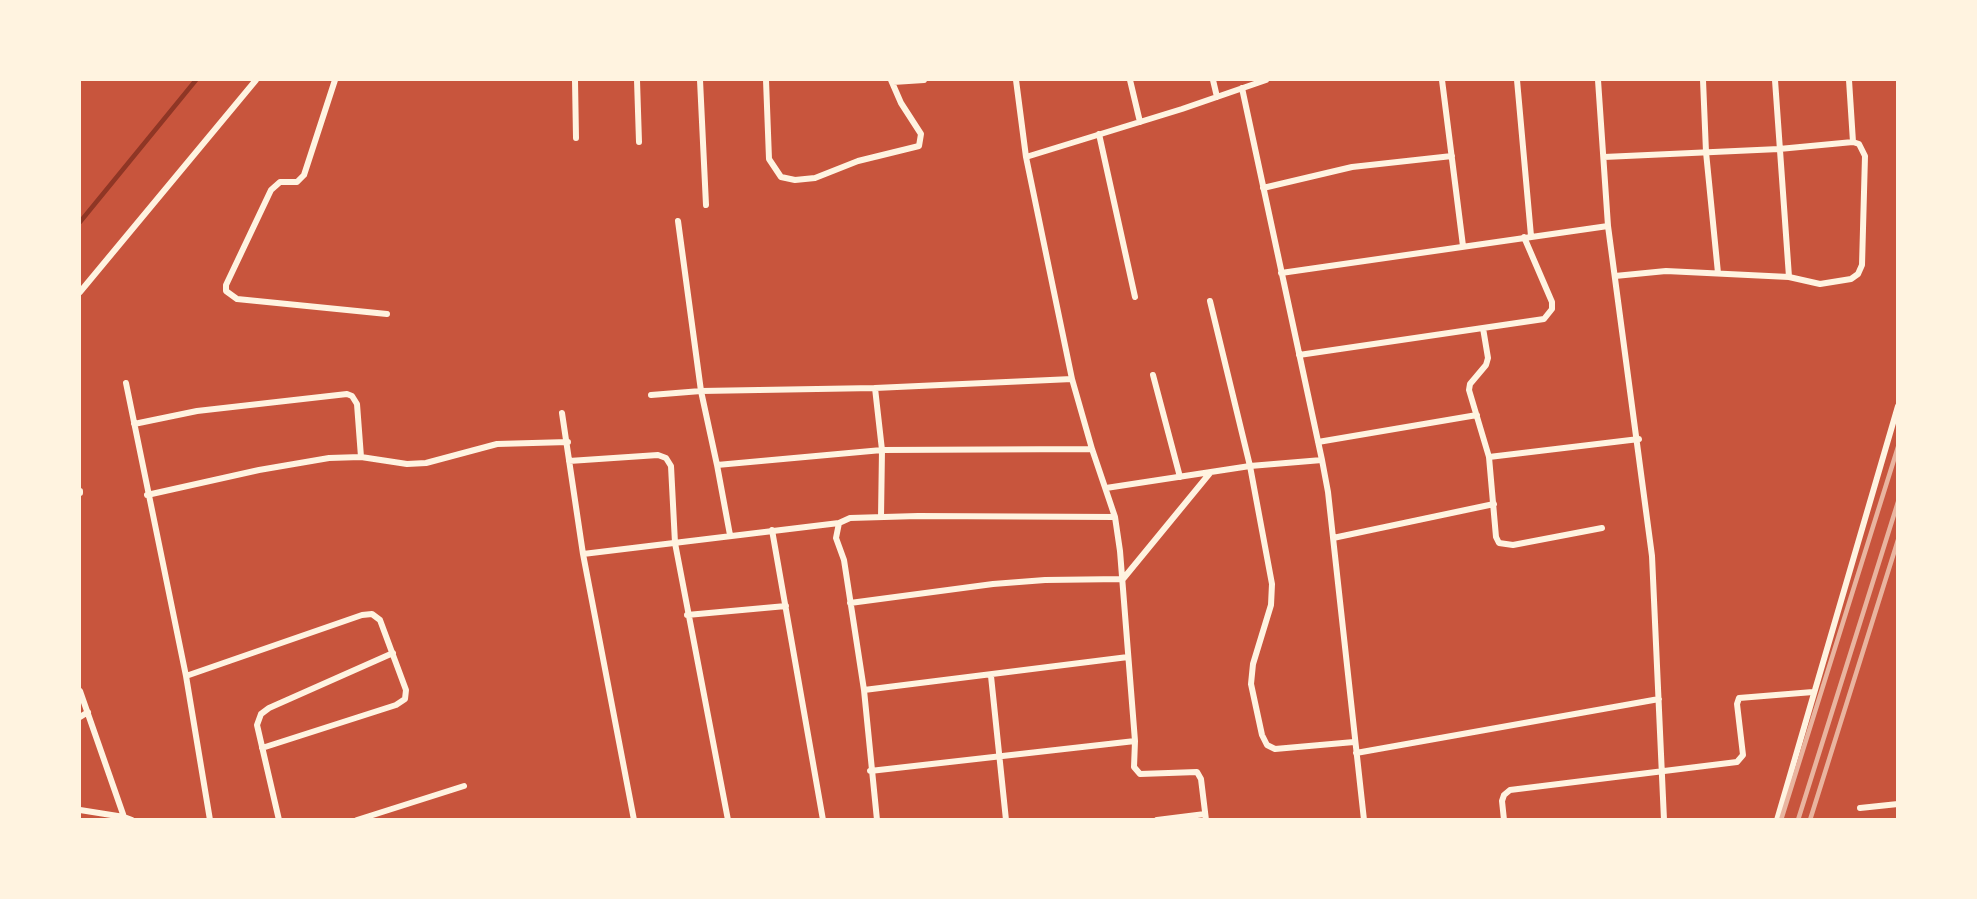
<!DOCTYPE html>
<style>
body{margin:0}
#map{position:relative;width:1977px;height:899px;overflow:hidden;background:#c8553d;font-family:"Nunito Sans",sans-serif}
canvas{display:block}
.frame{position:absolute;inset:0;border:81px solid #fff3e0;pointer-events:none}
</style>
<div id="map">
<canvas width="1977" height="899"></canvas>
<div class="frame"></div>
</div>
<script>
const ctx = document.querySelector('canvas').getContext('2d');
ctx.lineJoin = 'round';
const poly = rows => new Path2D(rows.map(r => 'M' + r).join(''));
function trace(path, color, width, dash) { ctx.strokeStyle = color; ctx.lineWidth = width; ctx.lineCap = dash ? 'butt' : 'round'; ctx.setLineDash(dash || []); ctx.stroke(path); }
trace(poly([
 [80,222,196,80]
]), '#8f3625', 4.5);
trace(poly([
 [335,80,304,175,297,182,280,182,271,190,226,285,226,291,237,299,387,314],
 [575,80,576,138],
 [637,80,639,142],
 [700,80,706,205],
 [766,80,769,159,781,177,795,180,815,178,858,161,919,146,921,134,901,103,891,80],
 [1016,80,1026,157,1072,379,1092,449,1115,517,1120,551,1135,741,1134,767,1140,774,1197,772,1201,779,1206,820],
 [1130,80,1140,122],
 [1213,80,1217,97],
 [1442,80,1463,246],
 [1517,80,1531,236],
 [1598,80,1608,226],
 [1703,80,1706,152,1718,273],
 [1775,80,1789,277],
 [1849,80,1853,142],
 [893,82,924,80],
 [1099,134,1135,297],
 [1026,157,1182,109,1266,80],
 [1604,157,1779,149,1853,142,1859,144,1865,156,1862,265,1858,274,1851,279,1820,284,1789,277,1666,271,1615,276],
 [1263,188,1352,167,1452,156],
 [678,221,701,391,717,465],
 [1281,273,1608,226,1652,556,1664,820],
 [80,292,256,80],
 [1210,301,1250,466,1272,584,1271,605,1253,664,1251,684,1262,735,1267,745,1275,749,1354,742],
 [1483,328,1488,358,1486,365,1470,384,1469,390,1489,457,1496,537,1499,543,1513,545,1602,528],
 [1299,355,1544,319,1552,309,1552,302,1524,237],
 [1153,375,1180,477],
 [126,383,186,676],
 [651,395,701,391,875,388],
 [562,413,583,554,634,820],
 [134,424,197,411,347,394,352,396,357,404,361,457],
 [1318,442,1477,415],
 [1489,457,1639,439],
 [1322,460,1328,492,1364,820],
 [569,461,658,455,666,458,671,466,675,543,728,820],
 [1106,488,1250,466,1322,460,1242,88],
 [80,491,80,493],
 [147,495,259,470,329,458,361,457,407,464,426,463,497,444,568,442],
 [881,517,882,450,1092,449],
 [772,530,823,820],
 [730,535,717,465,882,450,875,388,1072,379],
 [1333,538,1494,504],
 [583,554,839,523],
 [850,603,993,584,1045,580,1123,579,1210,473],
 [687,615,786,606],
 [991,676,1006,820],
 [864,690,1128,657],
 [80,691,124,817,132,820],
 [80,717,88,712],
 [1356,753,1659,699],
 [870,771,1135,741],
 [1860,808,1898,804],
 [80,810,124,817],
 [210,820,186,676,362,615,372,614,380,620,406,690,405,699,396,705,262,748],
 [279,820,257,725,261,714,269,708,393,653],
 [357,820,464,786],
 [877,820,864,690,844,560,836,538,839,523,850,518,918,516,1115,517],
 [1157,820,1205,814],
 [1504,820,1502,801,1504,795,1510,790,1737,762,1743,755,1737,704,1739,698,1813,692],
 [1777,820,1898,406]
]), '#fff3e0', 6);
trace(poly([
 [1781,820,1898,447],
 [1798,820,1898,502],
 [1810,820,1898,540]
]), '#e9b49f', 4.5);
</script>
